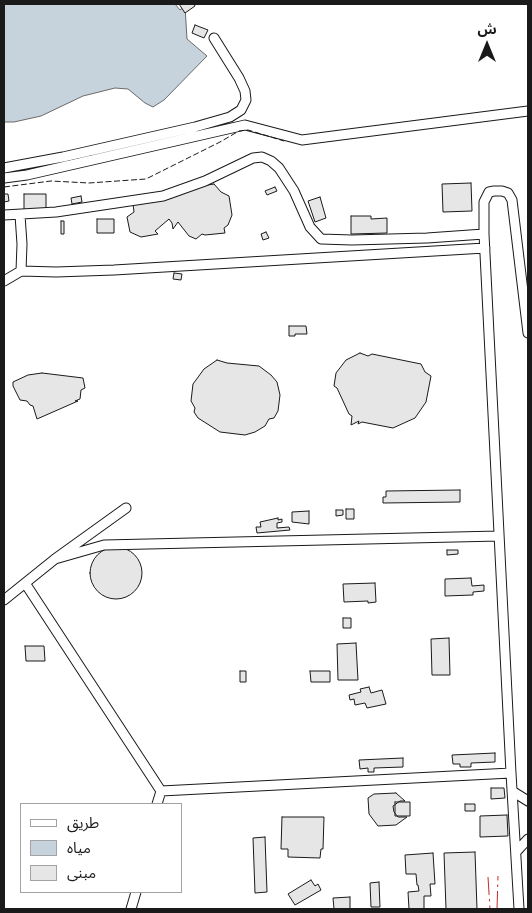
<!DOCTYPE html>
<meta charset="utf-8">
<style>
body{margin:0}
#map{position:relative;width:532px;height:913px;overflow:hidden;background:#fff;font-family:Georgia,"Noto Sans Arabic",serif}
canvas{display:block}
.frame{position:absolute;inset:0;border:5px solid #1a1a1a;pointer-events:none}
.legend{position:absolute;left:20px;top:803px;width:162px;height:90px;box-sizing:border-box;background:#fff;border:1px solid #a3a3a3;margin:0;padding:6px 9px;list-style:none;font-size:15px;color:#1a1a1a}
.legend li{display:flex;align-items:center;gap:10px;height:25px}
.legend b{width:25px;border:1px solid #a3a3a3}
.north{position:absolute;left:462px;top:20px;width:50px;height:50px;-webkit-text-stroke:4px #fff;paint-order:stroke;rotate:0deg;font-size:14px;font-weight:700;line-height:20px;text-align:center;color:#1a1a1a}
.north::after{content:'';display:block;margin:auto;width:18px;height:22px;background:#1a1a1a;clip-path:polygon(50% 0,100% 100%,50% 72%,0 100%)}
</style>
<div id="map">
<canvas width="532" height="913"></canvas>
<div class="frame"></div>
<ul class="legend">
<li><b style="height:6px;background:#fff"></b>طريق</li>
<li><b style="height:14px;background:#c6d2dc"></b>مياه</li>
<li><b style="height:14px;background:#e6e6e6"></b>مبنى</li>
</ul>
<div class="north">ش</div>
</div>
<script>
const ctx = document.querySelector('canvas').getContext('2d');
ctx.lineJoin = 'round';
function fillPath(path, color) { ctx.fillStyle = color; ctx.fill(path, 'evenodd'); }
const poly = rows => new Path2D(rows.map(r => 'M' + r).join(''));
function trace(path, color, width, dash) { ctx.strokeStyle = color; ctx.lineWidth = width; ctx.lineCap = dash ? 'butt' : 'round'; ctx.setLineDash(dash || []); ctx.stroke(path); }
const water = poly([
 [4,4,175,4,180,10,185,6,187,39,207,56,164,100,153,107,145,103,128,89,115,88,83,96,41,116,14,122,4,122,4,4]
]);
fillPath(water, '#c6d2dc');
trace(water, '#6a6a6a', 1);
const building = poly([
 [179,4,194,4,195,6,185,13,179,4],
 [195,25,208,30,204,38,192,33,195,25],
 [471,183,472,211,443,212,442,184,471,183],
 [214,184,221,192,229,196,232,215,228,225,224,228,225,233,205,235,202,234,196,239,189,236,178,222,173,229,172,223,169,219,155,231,158,234,141,237,130,232,127,217,134,212,133,204,176,190,214,184],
 [275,187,277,191,267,195,265,191,275,187],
 [4,194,8,194,9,201,4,202,4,194],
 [24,194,46,194,46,211,24,211,24,194],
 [81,196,82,202,72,204,71,198,81,196],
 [320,197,326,218,315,222,308,201,320,197],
 [351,216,371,216,371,219,387,218,387,233,351,234,351,216],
 [97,219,114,219,114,233,97,233,97,219],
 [61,221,64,221,64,234,61,234,61,221],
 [266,232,269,238,263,240,261,234,266,232],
 [174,273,182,274,181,280,173,279,174,273],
 [289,326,306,326,307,334,295,334,295,336,289,336,289,326],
 [360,353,368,356,372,354,421,364,425,372,431,376,426,402,415,418,393,428,362,422,358,424,359,421,351,425,352,416,349,414,337,388,334,386,336,373,346,360,360,353],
 [217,360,227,363,259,366,271,375,277,382,280,395,278,411,274,418,269,419,265,426,255,432,245,435,220,432,198,418,194,412,195,408,191,401,193,384,204,369,217,360],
 [42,373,83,378,85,388,81,390,80,399,75,401,78,401,37,419,33,406,30,405,27,401,20,400,13,386,13,382,28,375,42,373],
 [460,490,460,502,383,503,383,497,386,497,386,491,460,490],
 [346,509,354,509,354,519,346,519,346,509],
 [336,510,343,510,343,515,336,516,336,510],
 [309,511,309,524,292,522,292,512,309,511],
 [278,518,278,520,282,519,282,522,277,523,277,528,289,527,290,530,257,533,256,527,261,527,260,522,278,518],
 '90 573a26 26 0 1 1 52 0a26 26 0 1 1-52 0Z',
 [447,550,458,550,458,554,447,555,447,550],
 [471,578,472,586,484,585,484,591,473,592,473,595,445,596,445,579,471,578],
 [375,583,376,602,368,603,368,601,344,602,343,584,375,583],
 [343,618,351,618,351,628,343,628,343,618],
 [449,638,450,675,432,675,431,639,449,638],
 [356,643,358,680,338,680,337,644,356,643],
 [25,646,44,646,45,661,26,661,25,646],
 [240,671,246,671,246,682,240,682,240,671],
 [310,671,330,671,330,682,311,682,310,671],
 [369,687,371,693,382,690,386,704,367,708,365,703,355,705,354,699,350,700,349,695,361,692,360,689,369,687],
 [495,753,495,762,471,763,471,767,460,767,460,764,453,764,452,755,495,753],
 [403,758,403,767,374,768,374,772,368,772,368,768,360,769,359,760,403,758],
 [491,788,504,788,505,798,491,799,491,788],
 [396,793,405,801,400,801,393,806,394,812,398,817,407,817,396,825,378,826,369,814,368,798,374,794,396,793],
 [395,802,410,802,410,816,395,816,395,802],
 [465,804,475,804,475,811,465,811,465,804],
 [507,815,508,836,480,837,480,816,507,815],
 [282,817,324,817,323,849,321,849,320,858,288,857,288,849,281,849,282,817],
 [265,837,267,892,255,893,253,838,265,837],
 [475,852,477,909,446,909,444,853,475,852],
 [433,853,435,884,430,884,431,896,424,896,424,909,409,909,408,892,419,891,418,885,417,885,416,874,406,874,405,855,433,853],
 [311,880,315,886,318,884,321,890,295,905,288,894,311,880],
 [379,882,380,907,371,907,370,883,379,882],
 [350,897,350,909,334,909,333,898,350,897]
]);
fillPath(building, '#e6e6e6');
trace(building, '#1a1a1a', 1);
const minor = poly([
 [4,168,63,157,195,127,230,117,241,110,246,100,245,91,239,78,214,38],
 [4,178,27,175,245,125,302,140,528,111],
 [4,215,56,212,163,196,205,181,253,158,262,157,271,161,279,168,294,191,310,227,321,239,352,240,427,238,484,234],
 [21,271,56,272,114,270,485,248],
 [4,281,21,271,22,244,20,215],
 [55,559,104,545,499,536],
 [25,583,161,791,157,804],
 [4,600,55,559,126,508],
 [161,791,511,773],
 [512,791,528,801],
 [516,852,528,839],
 [131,909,136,892],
 [519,909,511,773,484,234,484,202,489,192,494,191,502,191,508,193,512,200,528,333]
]);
trace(minor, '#1a1a1a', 11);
trace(minor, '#fff', 9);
trace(poly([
 [4,187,51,181,89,183,146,179,220,142,239,131,248,130,284,141]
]), '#1a1a1a', 1, [6, 2.5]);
trace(poly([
 [488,877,490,909],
 [497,909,498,876]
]), '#c62828', 1, [18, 4, 2.5, 4]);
</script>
